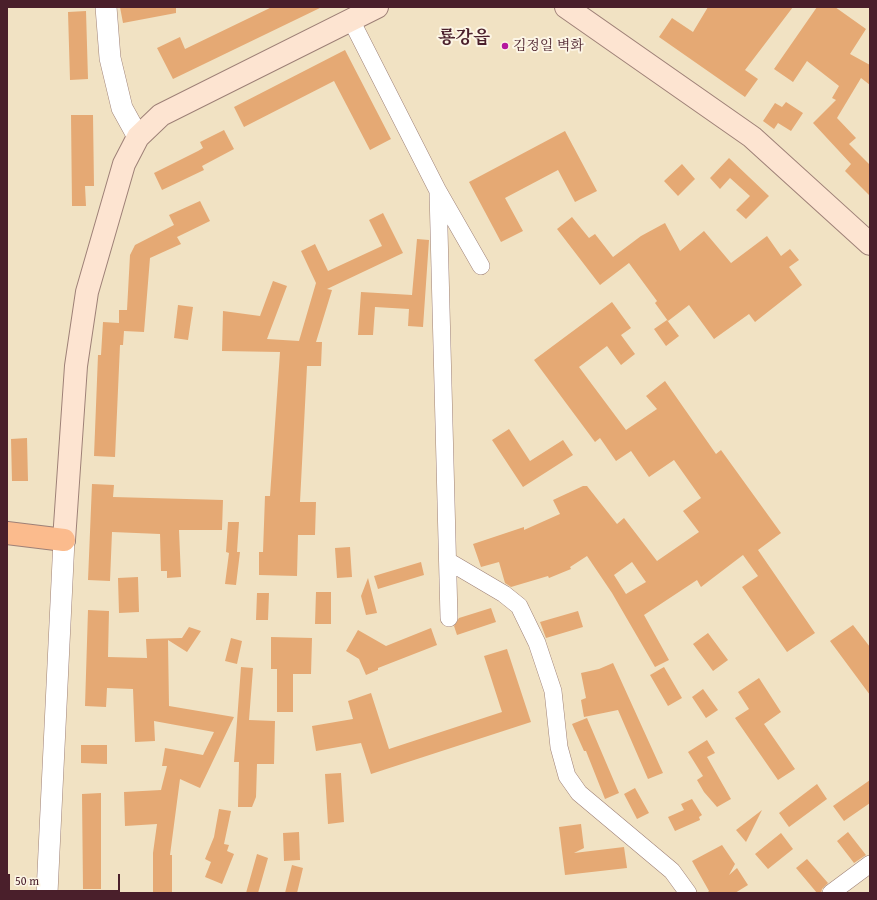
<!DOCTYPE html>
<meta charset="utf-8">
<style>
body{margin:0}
#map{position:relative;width:877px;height:900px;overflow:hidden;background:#f1e2c3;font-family:"Gentium Book Plus",serif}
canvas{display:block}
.frame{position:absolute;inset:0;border:8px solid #4a1f2b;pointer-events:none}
.scale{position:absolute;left:8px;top:874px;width:112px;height:18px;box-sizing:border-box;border:2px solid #4a1f2b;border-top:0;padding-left:5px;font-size:12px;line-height:14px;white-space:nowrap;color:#4a1f2b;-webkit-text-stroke:3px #fcf5e5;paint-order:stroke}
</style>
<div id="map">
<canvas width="877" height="900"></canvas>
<div class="frame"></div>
<div class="scale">50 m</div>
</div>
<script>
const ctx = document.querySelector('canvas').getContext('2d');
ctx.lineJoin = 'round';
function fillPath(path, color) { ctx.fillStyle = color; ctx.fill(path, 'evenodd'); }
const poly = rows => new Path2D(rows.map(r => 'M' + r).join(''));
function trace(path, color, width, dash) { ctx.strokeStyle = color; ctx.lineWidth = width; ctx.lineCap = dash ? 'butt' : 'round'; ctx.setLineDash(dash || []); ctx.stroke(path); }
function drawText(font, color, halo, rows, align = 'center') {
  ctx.font = font + ' "Gentium Book Plus","Noto Serif KR",serif'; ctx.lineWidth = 4; ctx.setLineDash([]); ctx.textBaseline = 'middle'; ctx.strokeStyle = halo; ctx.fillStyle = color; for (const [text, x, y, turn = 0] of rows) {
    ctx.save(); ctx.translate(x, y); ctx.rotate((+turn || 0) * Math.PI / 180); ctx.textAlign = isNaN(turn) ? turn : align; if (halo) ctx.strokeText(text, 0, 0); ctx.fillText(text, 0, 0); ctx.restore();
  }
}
fillPath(poly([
 [120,7,176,7,176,13,123,23],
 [272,7,322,7,173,79,157,48,180,37,185,49],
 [708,7,793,7,745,70,758,79,745,97,659,37,672,18,693,32],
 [817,7,835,7,866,29,850,54,870,65,870,85,861,78,837,118,856,138,849,144,870,165,870,196,845,171,851,164,813,123,836,100,832,98,839,86,807,61,793,82,774,69],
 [86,11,88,79,70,80,68,12],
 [345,50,391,139,370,150,334,81,244,127,234,107],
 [786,102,803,113,791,131,778,123,774,129,763,121,775,103,782,107],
 [71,115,93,115,94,186,85,186,86,206,72,206],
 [224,130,234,149,202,166,204,170,162,190,154,173,198,151,203,148,200,142],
 [565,131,597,191,575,202,558,170,505,198,523,231,501,242,469,182],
 [729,158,769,196,746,219,736,210,750,196,730,178,720,189,710,178],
 [682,164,695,179,678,196,664,181],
 [200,201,210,221,177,237,181,244,150,258,144,332,124,331,123,345,120,345,115,457,94,456,98,355,101,355,103,322,119,323,119,310,127,310,130,255,135,245,174,225,169,215],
 [383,213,403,253,327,289,332,290,316,342,322,342,321,366,307,366,300,502,316,502,315,535,298,535,297,576,259,575,259,552,263,552,265,496,270,496,280,352,222,351,223,311,260,316,273,281,287,286,267,339,299,341,316,283,301,251,315,244,328,271,382,246,369,220],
 [572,217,589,238,595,234,613,257,641,236,665,223,680,251,704,231,731,263,767,236,781,256,790,249,799,260,789,267,802,285,755,322,749,314,714,339,689,305,668,321,655,303,657,301,629,263,600,285,557,229],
 [417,239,429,240,423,327,408,326,409,309,375,307,373,335,358,335,361,292,412,295],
 [612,302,631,328,621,335,635,354,621,365,607,346,579,367,626,430,657,409,646,396,665,381,716,454,721,450,781,533,758,550,815,633,787,652,742,587,758,576,743,555,701,587,697,580,644,615,669,660,655,667,612,593,587,556,570,567,571,569,549,578,548,576,511,587,505,583,499,562,481,567,473,544,524,527,524,530,560,514,553,500,583,486,587,486,617,524,624,518,657,561,699,532,683,511,701,498,674,460,649,477,631,451,616,461,600,438,595,442,534,360],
 [632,562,646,582,626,594,614,575],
 [178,305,193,307,188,340,174,338],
 [667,320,679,336,666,346,654,329],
 [509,429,530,461,563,440,573,455,523,487,492,440],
 [27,438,28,481,12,481,11,439],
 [92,484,114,485,113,497,223,500,222,530,179,530,181,577,167,578,167,571,161,571,160,534,112,532,110,581,88,580],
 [228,522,239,522,237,552,240,552,236,585,225,584,229,553,226,552],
 [350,547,352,577,337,578,335,548],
 [421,562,424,575,378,589,374,576],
 [138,577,139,612,119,613,118,578],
 [368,578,377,613,366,615,361,596],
 [316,592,331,592,331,624,315,624],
 [257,593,269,593,268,620,256,620],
 [491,608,496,622,457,635,454,626,459,618],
 [88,610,109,611,108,657,147,658,146,639,182,638,189,627,201,631,187,652,168,640,169,706,234,717,200,788,180,779,170,855,172,855,172,893,153,893,153,853,157,824,125,826,124,792,161,790,167,766,162,766,165,748,203,755,214,732,154,721,155,741,135,742,133,689,107,688,106,707,85,706],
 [578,611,583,627,546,638,540,622],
 [853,625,870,647,870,695,830,641],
 [431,628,437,645,378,668,378,670,366,675,359,659,346,651,358,630,386,646],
 [708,633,728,660,713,671,693,644],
 [271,637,312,638,311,674,293,674,293,712,277,712,277,669,271,669],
 [231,638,242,641,237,664,225,661],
 [507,649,531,722,371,774,361,743,316,751,312,726,353,719,348,701,371,693,389,749,502,712,484,656],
 [613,663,663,773,648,779,618,710,584,717,581,700,586,698,581,673,599,669],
 [241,667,253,668,249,720,275,721,274,764,257,764,256,797,252,807,238,807,239,762,234,762],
 [664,667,682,698,668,706,650,675],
 [759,678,781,712,764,724,795,769,778,780,735,718,749,709,738,692],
 [703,689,718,710,706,718,692,697],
 [587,718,619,793,605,799,586,751,584,751,572,724],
 [707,740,715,753,707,757,731,799,717,807,704,792,697,780,703,776,688,752],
 [81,745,107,745,107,764,81,763],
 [341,773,344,822,328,824,325,774],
 [870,780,870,803,844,821,833,806],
 [817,784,827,799,789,827,779,813],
 [635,788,649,813,637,819,624,794],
 [101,793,101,889,83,889,82,794],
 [692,799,702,815,699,817,700,820,675,831,668,817,684,810,681,804],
 [219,809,231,811,224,844,229,845,227,851,234,854,222,884,205,877,211,862,205,859,214,837],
 [762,810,746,842,736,830],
 [581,824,584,848,574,853,624,847,627,868,565,875,559,827],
 [299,832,300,860,284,861,283,833],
 [848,832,866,855,854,863,837,841],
 [781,833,793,849,768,869,755,854],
 [722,845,735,864,729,875,737,868,748,885,735,893,707,893,709,891,692,861],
 [257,854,268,858,258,893,246,893],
 [807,859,828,883,822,889,821,893,817,893,796,868],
 [292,865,303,868,297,893,285,893]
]), '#e5a974');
const minor = poly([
 [351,20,438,191,481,266],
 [438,191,449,618],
 [448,561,504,594,519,606,537,643,553,691,559,747,567,776,579,793,672,871,688,893],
 [831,893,870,864]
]);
const tertiary = poly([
 [106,7,110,58,122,108,138,137],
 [47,893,64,540]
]);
const secondary = poly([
 [566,7,752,137,870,244],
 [64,540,76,366,87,292,124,164,138,137,161,115,377,7]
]);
const primary = poly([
 [7,533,64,540]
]);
trace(minor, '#9e8077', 18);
trace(tertiary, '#9e8077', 22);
trace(secondary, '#9e8077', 24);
trace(primary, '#9e8077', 24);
trace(minor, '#fff', 17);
trace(tertiary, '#fff', 21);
trace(secondary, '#fde4d1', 22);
trace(primary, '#fbbb8d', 22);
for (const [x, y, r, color] of [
 [505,46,4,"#b5179e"]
]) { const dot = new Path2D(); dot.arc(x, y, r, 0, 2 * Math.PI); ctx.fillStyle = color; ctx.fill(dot); trace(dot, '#fcf5e5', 1.5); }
drawText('14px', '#4a1f2b', '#fcf5e5', [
 ["김정일 벽화",513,46]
], 'left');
drawText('bold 18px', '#4a1f2b', '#fcf5e5', [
 ["룡강읍",464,38]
]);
</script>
